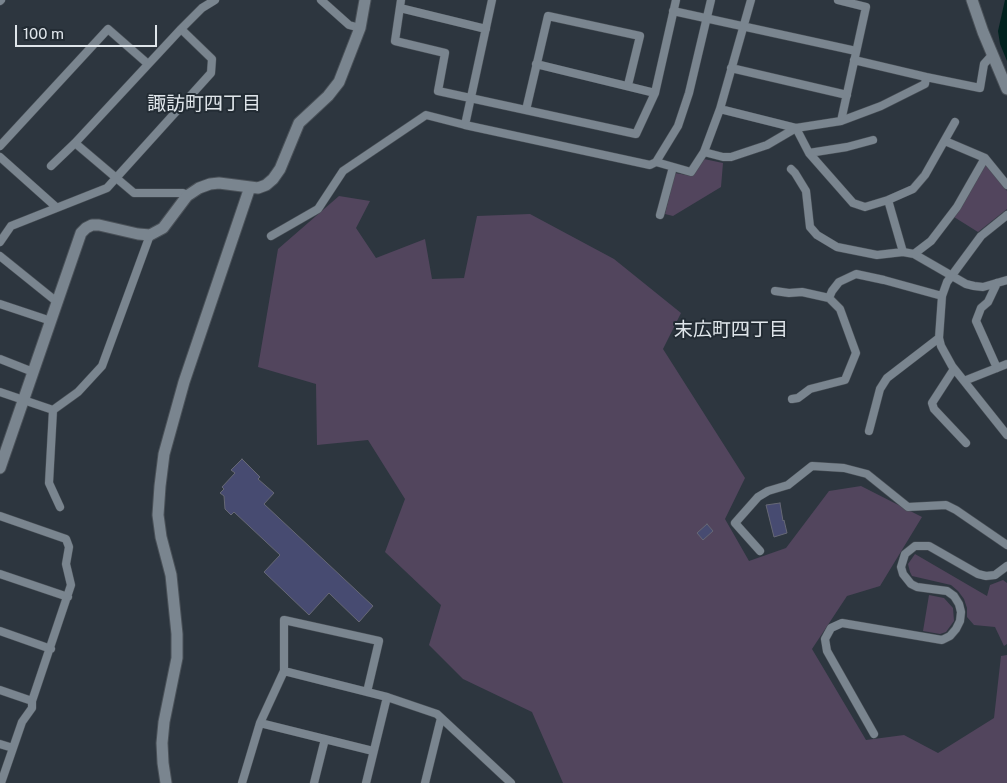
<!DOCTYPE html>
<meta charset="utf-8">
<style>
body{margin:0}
#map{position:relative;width:1007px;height:783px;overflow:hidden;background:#2d363f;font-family:"Public Sans",sans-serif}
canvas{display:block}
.scale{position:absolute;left:15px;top:25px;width:142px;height:22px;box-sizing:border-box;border:2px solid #dfe5ea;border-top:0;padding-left:6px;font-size:15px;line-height:18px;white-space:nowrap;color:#dfe5ea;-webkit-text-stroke:4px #232c34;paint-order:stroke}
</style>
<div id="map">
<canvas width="1007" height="783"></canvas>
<div class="scale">100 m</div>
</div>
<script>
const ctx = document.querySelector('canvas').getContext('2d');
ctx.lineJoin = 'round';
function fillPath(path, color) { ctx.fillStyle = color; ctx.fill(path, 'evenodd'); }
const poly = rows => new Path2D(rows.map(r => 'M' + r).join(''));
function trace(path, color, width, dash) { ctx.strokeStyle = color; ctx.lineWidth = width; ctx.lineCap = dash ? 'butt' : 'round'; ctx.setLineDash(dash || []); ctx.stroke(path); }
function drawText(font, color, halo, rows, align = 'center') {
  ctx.font = font + ' "Public Sans","Noto Sans JP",sans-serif'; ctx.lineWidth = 4; ctx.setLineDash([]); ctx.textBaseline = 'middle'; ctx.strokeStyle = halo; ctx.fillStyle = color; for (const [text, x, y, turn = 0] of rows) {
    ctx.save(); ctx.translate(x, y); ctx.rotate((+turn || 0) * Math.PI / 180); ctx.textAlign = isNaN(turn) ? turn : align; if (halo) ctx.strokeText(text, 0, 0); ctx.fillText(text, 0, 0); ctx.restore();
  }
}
fillPath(poly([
 [704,159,723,163,721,187,673,216,665,214,675,173,692,176],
 [986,163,1007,191,1007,209,978,232,954,217],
 [339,196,370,201,356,228,376,258,425,239,432,279,464,278,477,216,530,214,614,259,681,313,663,349,745,478,725,519,749,561,786,548,829,491,861,486,922,517,880,586,847,596,812,649,866,740,904,735,938,753,994,718,1001,656,1007,655,1007,783,563,783,532,712,463,679,429,645,441,605,385,552,405,499,368,440,317,445,316,384,258,367,278,249],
 [915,554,987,596,990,585,1003,580,1007,583,1007,644,1004,646,995,627,974,625,967,617,967,608,964,599,958,591,951,585,912,576,910,572,908,564],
 [929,595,944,598,953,608,954,621,946,632,940,634,923,631]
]), '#52455d');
fillPath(poly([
 [1005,0,1007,0,1007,61,1000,44,998,31]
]), '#01221f');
const building = poly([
 [242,459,260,477,258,479,274,493,264,504,373,606,359,622,329,593,309,615,264,572,280,555,234,512,231,515,225,509,224,496,220,493,224,489,222,487,235,473,231,470,242,459],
 [780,503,783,521,784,520,787,533,774,537,766,505,780,503],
 [707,524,713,531,703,540,697,533,707,524]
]);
fillPath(building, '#474b71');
trace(building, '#666875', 1);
const street = poly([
 [321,0,349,25,360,28],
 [401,0,395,41,445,53,438,91,636,134,655,93,676,0],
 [751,0,720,109,796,128,809,153],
 [838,0,866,7,841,121],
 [0,1,1,0],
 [400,8,486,29],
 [673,11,856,51],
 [536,64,655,93],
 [731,68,847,95],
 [926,77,980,88,984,64,993,54],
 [526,110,548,16,640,36,628,85],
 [465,125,492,0],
 [873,140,847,147,809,153,853,203,865,207,888,200,913,189,925,175,955,122],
 [945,141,985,158,1007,185],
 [75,143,134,193,183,193,187,196],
 [0,146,108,29,148,64],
 [704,152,720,109],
 [0,157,56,207],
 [656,162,691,172,704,152,723,157,731,157,767,145,796,128,841,121,881,106,925,84,926,77,854,60],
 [51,166,75,143,181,29,202,8,215,0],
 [791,169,795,173,806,191,810,227,817,235,837,247,877,255,903,252,914,254,966,284,974,286,983,287,1007,280],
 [888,200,903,252],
 [660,215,673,167],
 [1007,215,981,236,947,282,942,296,939,338,941,346,952,366,1007,435],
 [271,236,318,209,343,171,426,115,465,125,650,165,656,162,678,126,689,93,711,0],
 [0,242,11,226,107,188,211,73,212,59,181,29],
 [914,254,931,241,957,207,985,158],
 [0,256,57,302],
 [775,291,789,293,802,292,829,298,840,309,856,353,845,380,810,389,798,398,792,399],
 [829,298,832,291,839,282,856,274,884,280,942,296],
 [0,304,51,321],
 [0,359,33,372],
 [997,368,976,321,981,308,988,302,997,283],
 [954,369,932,403,934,409,966,443],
 [964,381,1007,364],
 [0,392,53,410,49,483,60,507],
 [53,410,78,392,102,366,150,235],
 [869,431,880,389,887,378,939,338],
 [0,516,66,539,69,547,66,564,71,585,32,701,32,708,22,722,1,783],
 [760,551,735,523,758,497,768,491,788,485,812,466,844,468,867,474,908,507,946,505,956,510,1007,545],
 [0,574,68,597],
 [0,631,51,649],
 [284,671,284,620,379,641,367,692],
 [0,690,32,701],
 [387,697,437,714,511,783],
 [260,723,373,751],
 [874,734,827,651,825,639,831,628,842,623,942,640,950,636,956,629,960,621,961,612,959,604,954,596,947,591,917,587,911,584,903,574,901,567,905,554,915,546,929,546,978,574,986,576,995,575,1007,566],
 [0,744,13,748],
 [242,783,260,723,284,671,387,697,366,783],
 [314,783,325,739],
 [425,783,441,718]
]);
const secondary = poly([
 [972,0,983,32,1007,89],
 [0,468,81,233,86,228,92,225,99,225,138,234,150,235,163,228,187,196,199,188,210,184,219,183,258,188,266,185,273,179,280,169,299,123,328,96,339,82,360,28,365,0],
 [166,783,163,763,162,743,164,722,177,658,177,634,171,575,161,537,158,515,160,486,164,454,184,382,250,187]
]);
trace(street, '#4a5158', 9);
trace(secondary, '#4a5158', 13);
trace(street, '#7a858f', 8);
trace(secondary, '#7a858f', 11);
drawText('19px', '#dfe5ea', '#232c34', [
 ["諏訪町四丁目",204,104],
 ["末広町四丁目",731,330]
]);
</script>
